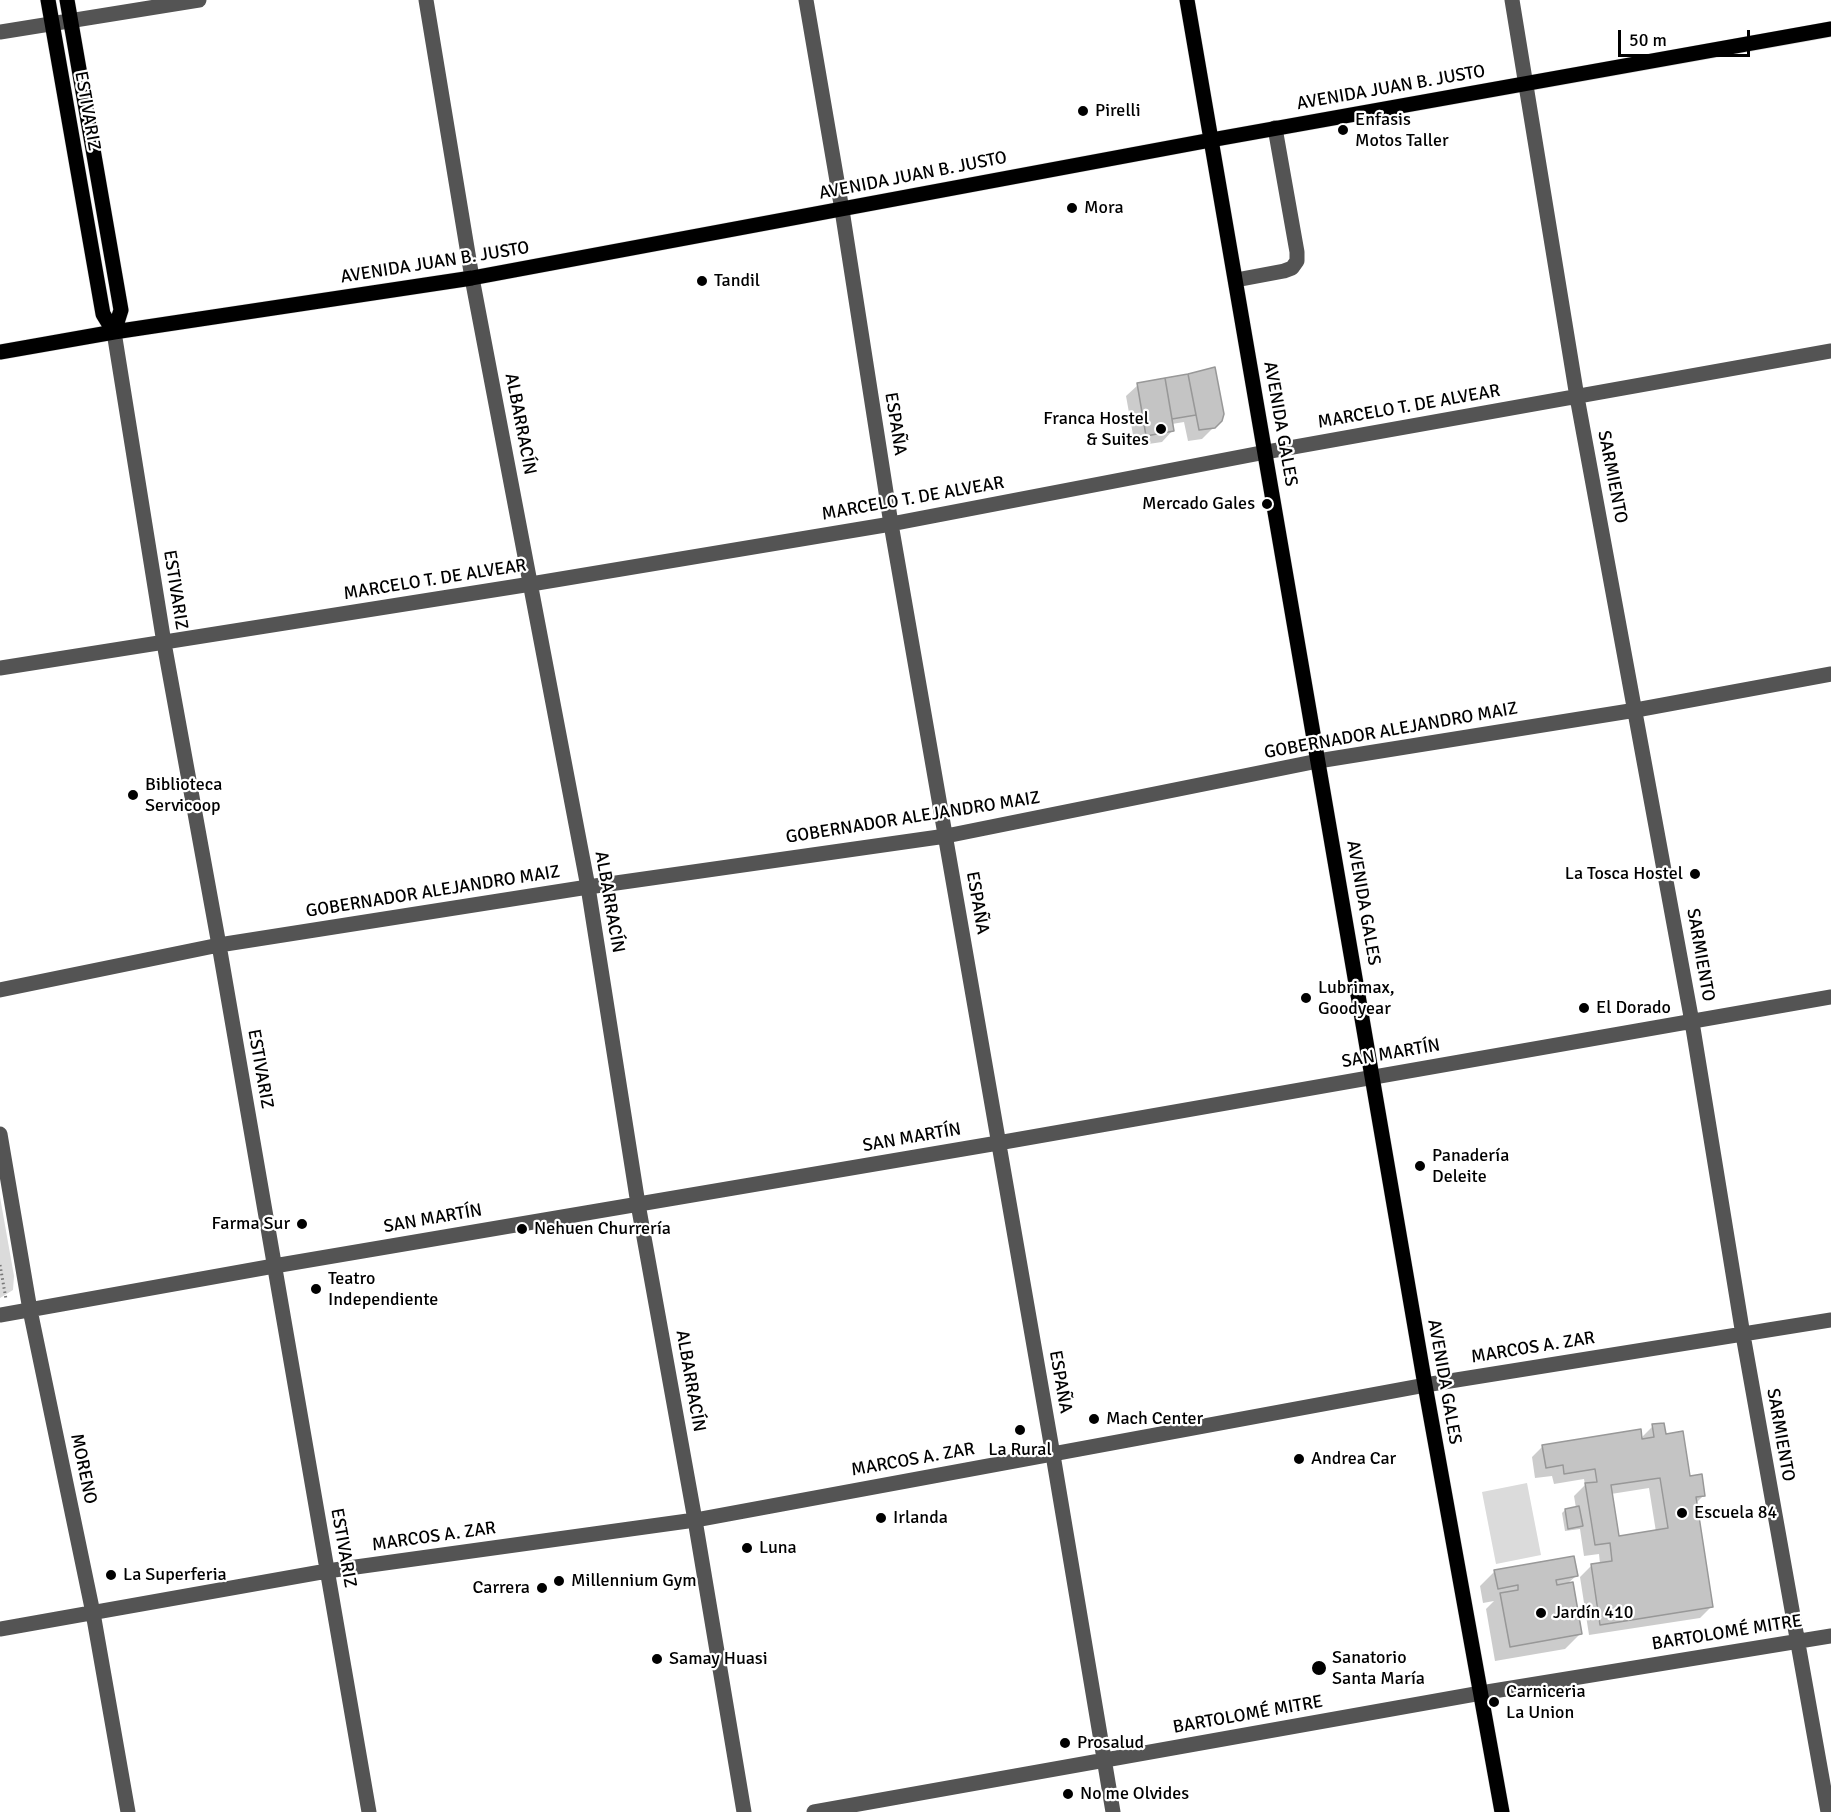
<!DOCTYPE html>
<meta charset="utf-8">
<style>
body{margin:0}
#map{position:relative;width:1831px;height:1812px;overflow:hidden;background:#fff;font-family:Signika,sans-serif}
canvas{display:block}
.scale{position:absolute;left:1618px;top:30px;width:132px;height:27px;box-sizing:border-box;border:3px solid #000;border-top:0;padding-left:8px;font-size:18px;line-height:21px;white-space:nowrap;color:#000;-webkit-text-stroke:4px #fff;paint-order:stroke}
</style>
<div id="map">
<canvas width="1831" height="1812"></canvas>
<div class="scale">50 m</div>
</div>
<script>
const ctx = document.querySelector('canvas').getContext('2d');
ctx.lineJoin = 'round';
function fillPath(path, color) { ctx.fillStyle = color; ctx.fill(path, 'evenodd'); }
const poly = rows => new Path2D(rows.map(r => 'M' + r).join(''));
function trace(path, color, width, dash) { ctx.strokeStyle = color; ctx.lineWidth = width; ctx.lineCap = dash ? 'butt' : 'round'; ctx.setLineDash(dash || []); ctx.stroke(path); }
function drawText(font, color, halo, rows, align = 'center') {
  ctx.font = font + ' Signika,sans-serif'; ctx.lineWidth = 4.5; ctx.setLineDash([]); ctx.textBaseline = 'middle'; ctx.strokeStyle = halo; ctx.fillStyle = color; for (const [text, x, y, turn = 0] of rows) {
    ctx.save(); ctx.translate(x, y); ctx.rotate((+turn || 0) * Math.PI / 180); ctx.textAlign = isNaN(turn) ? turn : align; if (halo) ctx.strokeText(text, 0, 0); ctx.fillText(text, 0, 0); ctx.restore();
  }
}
fillPath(poly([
 [0,1197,14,1276,13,1290,0,1298],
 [1527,1483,1541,1555,1496,1564,1482,1492]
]), '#dbdbdb');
fillPath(poly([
 [1189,375,1221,420,1202,439,1188,441,1184,422,1172,424,1173,430,1162,442,1135,446,1126,396,1138,385],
 [1653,1426,1665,1436,1688,1477,1704,1495,1695,1504,1711,1607,1700,1618,1589,1635,1580,1577,1592,1565,1600,1564,1599,1554,1584,1556,1580,1529,1565,1531,1562,1513,1565,1510,1576,1508,1574,1496,1585,1485,1584,1479,1554,1484,1552,1476,1535,1478,1532,1457,1543,1446,1641,1438],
 [1649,1488,1656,1532,1618,1538,1611,1494],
 [1495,1571,1576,1576,1567,1584,1580,1634,1565,1649,1495,1661,1486,1609,1494,1601,1483,1603,1480,1586]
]), '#0003');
const building = poly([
 [1215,367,1224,414,1222,421,1215,428,1199,430,1188,374,1215,367],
 [1188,374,1196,415,1172,419,1165,378,1188,374],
 [1165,378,1174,431,1146,436,1137,383,1165,378],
 [1664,1423,1666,1434,1683,1431,1690,1476,1702,1474,1705,1496,1696,1497,1713,1607,1600,1625,1591,1564,1612,1561,1610,1543,1595,1545,1585,1483,1597,1482,1595,1469,1564,1474,1563,1465,1546,1468,1542,1445,1641,1429,1642,1439,1654,1437,1652,1424,1664,1423],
 [1660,1478,1668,1528,1619,1536,1611,1485,1660,1478],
 [1579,1506,1583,1526,1568,1529,1565,1509,1579,1506],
 [1574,1556,1578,1576,1556,1580,1557,1585,1573,1582,1582,1634,1510,1647,1500,1593,1518,1590,1518,1585,1498,1589,1494,1570,1574,1556]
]);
fillPath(building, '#c4c4c4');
trace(building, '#989898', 1.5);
const major = poly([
 [48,0,103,314,114,332],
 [67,0,121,310,114,332],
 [1187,0,1425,1385,1502,1812],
 [0,352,114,332,472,278,1211,140,1831,29]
]);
trace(major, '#dbdbdb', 16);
trace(poly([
 [0,1265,6,1299]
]), '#767676', 3, [1.5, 3]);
trace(poly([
 [426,0,472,278,588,887,638,1204,695,1520,744,1812],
 [806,0,842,210,891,524,1053,1455,1113,1812],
 [1512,0,1577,397,1692,1022,1743,1335,1828,1812],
 [0,32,199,0],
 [1236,280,1284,271,1292,268,1297,261,1297,252,1275,128],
 [114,332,164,643,219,945,369,1812],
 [0,668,531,584,891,524,1266,452,1831,351],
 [0,990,219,945,588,887,946,836,1318,761,1636,710,1831,674],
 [0,1134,30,1310,93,1613,128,1812],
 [0,1315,274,1266,998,1143,1831,997],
 [0,1629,327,1571,695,1520,1425,1385,1831,1320],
 [814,1812,1481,1693,1831,1636]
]), '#545454', 15);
trace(major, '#000', 15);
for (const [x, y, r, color] of [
 [1083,111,6,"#000"],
 [1343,130,6,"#000"],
 [1072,208,6,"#000"],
 [702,281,6,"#000"],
 [1161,429,6,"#000"],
 [1267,504,6,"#000"],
 [133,795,6,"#000"],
 [1695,874,6,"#000"],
 [1306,998,6,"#000"],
 [1584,1008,6,"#000"],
 [1420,1166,6,"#000"],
 [302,1224,6,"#000"],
 [522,1229,6,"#000"],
 [316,1289,6,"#000"],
 [1094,1419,6,"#000"],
 [1020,1430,6,"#000"],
 [1299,1459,6,"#000"],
 [1682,1513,6,"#000"],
 [881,1518,6,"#000"],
 [747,1548,6,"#000"],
 [111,1575,6,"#000"],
 [559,1581,6,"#000"],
 [542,1588,6,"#000"],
 [1541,1613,6,"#000"],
 [657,1659,6,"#000"],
 [1319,1668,8,"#000"],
 [1494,1702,6,"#000"],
 [1065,1743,6,"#000"],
 [1068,1794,6,"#000"]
]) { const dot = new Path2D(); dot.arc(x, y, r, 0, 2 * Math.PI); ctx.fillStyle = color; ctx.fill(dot); trace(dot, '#fff', 2); }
drawText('18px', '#000', '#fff', [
 ["AVENIDA JUAN B. JUSTO",1391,88,-10],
 ["ESTIVARIZ",87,111,80],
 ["AVENIDA JUAN B. JUSTO",913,176,-11],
 ["AVENIDA JUAN B. JUSTO",435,263,-9],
 ["MARCELO T. DE ALVEAR",1409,407,-10],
 ["ALBARRACÍN",520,424,79],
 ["ESPAÑA",895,424,81],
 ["AVENIDA GALES",1280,424,80],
 ["SARMIENTO",1612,477,79],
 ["MARCELO T. DE ALVEAR",913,499,-10],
 ["MARCELO T. DE ALVEAR",435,580,-9],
 ["ESTIVARIZ",175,590,81],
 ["GOBERNADOR ALEJANDRO MAIZ",1391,731,-10],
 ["GOBERNADOR ALEJANDRO MAIZ",913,818,-9],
 ["GOBERNADOR ALEJANDRO MAIZ",433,892,-9],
 ["ALBARRACÍN",609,902,80],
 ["ESPAÑA",977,903,80],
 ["AVENIDA GALES",1363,903,80],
 ["SARMIENTO",1700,955,80],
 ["SAN MARTÍN",1391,1054,-10],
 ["ESTIVARIZ",260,1069,80],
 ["SAN MARTÍN",912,1138,-10],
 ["SAN MARTÍN",433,1219,-10],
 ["MARCOS A. ZAR",1533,1348,-9],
 ["ALBARRACÍN",690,1381,80],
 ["ESPAÑA",1060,1382,80],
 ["AVENIDA GALES",1444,1382,80],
 ["SARMIENTO",1780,1435,80],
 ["MARCOS A. ZAR",913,1460,-10],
 ["MORENO",83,1469,78],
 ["MARCOS A. ZAR",434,1537,-8],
 ["ESTIVARIZ",343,1548,80],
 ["BARTOLOMÉ MITRE",1727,1633,-9],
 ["BARTOLOMÉ MITRE",1248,1715,-10]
]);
drawText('18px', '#000', '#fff', [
 ["Pirelli",1095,111],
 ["Enfasis",1355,120],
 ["Motos Taller",1355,141],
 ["Mora",1084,208],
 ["Tandil",714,281],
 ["Franca Hostel",1149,419,"right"],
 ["& Suites",1149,440,"right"],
 ["Mercado Gales",1255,504,"right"],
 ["Biblioteca",145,785],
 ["Servicoop",145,806],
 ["La Tosca Hostel",1683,874,"right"],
 ["Lubrimax,",1318,988],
 ["Goodyear",1318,1009],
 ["El Dorado",1596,1008],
 ["Panadería",1432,1156],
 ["Deleite",1432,1177],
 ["Farma Sur",290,1224,"right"],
 ["Nehuen Churrería",534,1229],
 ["Teatro",328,1279],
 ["Independiente",328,1300],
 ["Mach Center",1106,1419],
 ["La Rural",1020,1450,"center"],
 ["Andrea Car",1311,1459],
 ["Escuela 84",1694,1513],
 ["Irlanda",893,1518],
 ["Luna",759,1548],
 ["La Superferia",123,1575],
 ["Millennium Gym",571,1581],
 ["Carrera",530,1588,"right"],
 ["Jardín 410",1553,1613],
 ["Sanatorio",1332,1658],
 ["Santa María",1332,1679],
 ["Samay Huasi",669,1659],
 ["Carniceria",1506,1692],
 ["La Union",1506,1713],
 ["Prosalud",1077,1743],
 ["No me Olvides",1080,1794]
], 'left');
</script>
